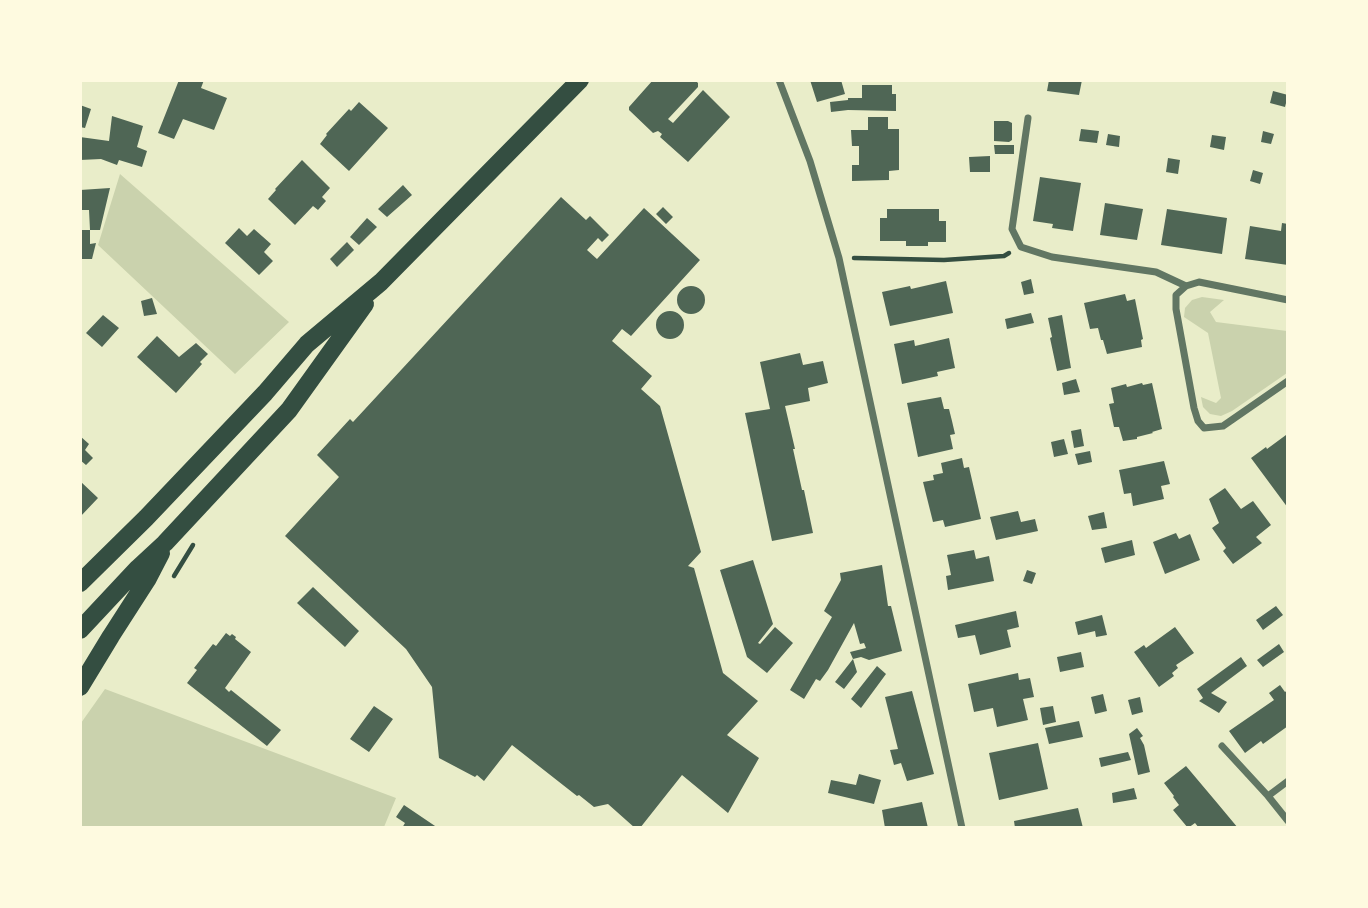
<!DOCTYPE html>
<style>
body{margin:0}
#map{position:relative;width:1368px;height:908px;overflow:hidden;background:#e9edc9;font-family:Manrope,sans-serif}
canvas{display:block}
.frame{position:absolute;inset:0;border:82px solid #fefae0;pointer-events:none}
</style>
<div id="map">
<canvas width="1368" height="908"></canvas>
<div class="frame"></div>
</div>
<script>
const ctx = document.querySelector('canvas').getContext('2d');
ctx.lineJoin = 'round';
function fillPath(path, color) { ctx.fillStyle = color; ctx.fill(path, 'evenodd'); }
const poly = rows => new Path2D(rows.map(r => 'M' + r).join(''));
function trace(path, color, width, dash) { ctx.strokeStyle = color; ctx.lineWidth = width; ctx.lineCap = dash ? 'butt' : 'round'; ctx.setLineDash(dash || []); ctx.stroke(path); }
fillPath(poly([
 [120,174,289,322,235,374,98,245],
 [1202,297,1224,300,1210,312,1216,322,1287,331,1287,373,1232,411,1221,416,1210,414,1203,407,1201,397,1216,403,1221,398,1208,333,1184,317,1185,308,1192,300],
 [105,689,396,798,384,827,81,827,81,723]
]), '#cad2ad');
fillPath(poly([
 [179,80,204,80,201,88,227,98,214,130,183,119,174,139,158,133],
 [653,80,695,80,698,83,698,87,668,119,673,123,703,90,730,117,688,162,660,137,662,134,658,131,653,133,652,132,629,110,629,107],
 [810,80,841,80,845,94,817,102],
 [1049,80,1082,80,1079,95,1047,91],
 [862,85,892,85,892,94,896,94,896,111,848,110,831,112,830,102,848,100,848,98,862,98],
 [1273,91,1288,95,1285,107,1270,103],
 [359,102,388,128,349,171,320,144,327,135,326,134,349,109,351,111],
 [80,105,91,109,85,128,80,127],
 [112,116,143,126,137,147,147,151,142,167,119,160,117,165,101,159,80,160,80,137,109,141],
 [868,117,888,117,888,129,899,129,899,170,889,171,889,180,852,181,852,165,859,165,859,146,852,146,851,130,868,130],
 [994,121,1008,121,1012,123,1012,140,1009,142,994,141],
 [1081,129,1099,131,1097,143,1079,141],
 [1263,131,1274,134,1271,144,1261,142],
 [1108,134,1120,136,1119,147,1106,145],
 [1212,135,1226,137,1224,150,1210,147],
 [994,145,1014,145,1014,154,995,154],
 [990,156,990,172,970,172,969,157],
 [1168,158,1180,160,1178,174,1166,172],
 [302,160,330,188,322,197,326,201,318,210,313,206,295,225,268,199,276,190,275,189],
 [1253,170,1263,173,1260,184,1250,181],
 [1040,177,1081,183,1073,231,1052,228,1053,224,1033,221],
 [403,185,412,195,387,217,378,209],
 [110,188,100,230,90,230,89,210,80,210,80,190],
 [561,197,586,220,590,216,609,235,602,242,598,238,587,250,597,259,644,208,700,260,631,336,622,329,612,341,652,376,641,389,660,406,701,552,688,566,694,568,723,673,758,701,727,735,759,758,728,813,682,775,640,828,635,828,608,804,594,807,579,795,577,796,512,745,484,781,477,775,475,777,439,758,432,687,406,649,285,536,339,477,317,455,350,419,353,422],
 [1105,203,1143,209,1137,240,1100,235],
 [663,207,673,217,666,224,656,214],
 [887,209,939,209,939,221,946,221,946,242,928,242,928,246,906,246,906,241,880,241,880,218,887,218],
 [1167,209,1227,218,1222,254,1161,245],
 [367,218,377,227,359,245,350,237],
 [1282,223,1288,224,1288,265,1245,259,1250,226,1281,231],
 [239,228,247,236,254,229,271,244,264,252,273,261,259,275,225,243],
 [80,230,90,230,90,244,96,243,92,259,80,259],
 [347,242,354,250,337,267,330,259],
 [1031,279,1034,293,1024,295,1021,282],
 [946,281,953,313,890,326,882,292,910,286,911,289],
 '677 300a14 14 0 1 1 28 0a14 14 0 1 1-28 0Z',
 [1125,294,1127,301,1135,299,1143,339,1141,340,1142,347,1107,354,1103,340,1101,340,1098,328,1090,329,1084,303],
 [152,298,157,314,144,316,141,301],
 '656 325a14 14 0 1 1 28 0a14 14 0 1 1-28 0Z',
 [1031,313,1034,323,1007,329,1005,319],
 [103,315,119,328,102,347,86,333],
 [1062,315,1071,368,1057,371,1050,338,1052,337,1048,318],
 [157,336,179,357,196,343,208,354,200,362,202,364,176,393,137,357],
 [949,338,955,368,937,372,938,376,902,384,894,344,914,340,915,346],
 [800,353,803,365,823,361,828,383,808,388,810,401,785,406,795,449,793,449,802,490,804,490,813,533,772,541,745,413,770,409,760,362],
 [1076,379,1080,392,1064,395,1062,383],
 [1142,383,1143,385,1152,383,1162,429,1152,432,1153,433,1137,437,1137,439,1123,441,1119,427,1114,427,1109,404,1114,403,1111,388,1126,384,1127,387],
 [941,397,944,409,949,409,952,421,955,434,950,435,953,449,918,457,907,403],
 [1081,429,1084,446,1074,448,1071,431],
 [1286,435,1288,438,1288,477,1286,478,1288,480,1288,508,1251,458,1266,447,1267,449],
 [80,436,89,444,85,450,93,458,86,465,80,460],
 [1064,439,1068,454,1054,457,1051,442],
 [1090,451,1092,462,1078,465,1075,454],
 [962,458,964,468,969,467,981,519,945,527,943,520,933,522,923,482,934,480,933,475,943,473,941,463],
 [1164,461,1170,484,1161,486,1164,499,1133,506,1131,493,1124,494,1119,470],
 [80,481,98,498,80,517],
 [1225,488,1241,509,1253,501,1271,525,1256,537,1262,543,1233,564,1223,551,1226,548,1212,528,1219,523,1209,499],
 [1018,511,1021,522,1035,519,1038,531,996,540,990,517],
 [1104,512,1107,528,1092,530,1088,516],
 [1176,533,1179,539,1190,534,1200,560,1165,574,1153,542],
 [1132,540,1135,555,1105,563,1101,548],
 [974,550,976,559,989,556,994,581,948,590,946,576,951,575,947,555],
 [753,560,773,624,758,643,760,644,775,627,793,643,767,673,747,657,720,570],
 [882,565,888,606,891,606,902,651,869,660,861,657,853,659,850,652,866,648,864,643,860,644,854,623,828,670,820,681,816,679,804,699,790,690,832,617,824,611,841,580,840,573],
 [1027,570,1036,573,1032,584,1023,581],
 [313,587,359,631,345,647,297,603],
 [1276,606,1283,615,1263,630,1256,620],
 [1016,611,1019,627,1007,630,1011,647,980,655,975,635,958,638,955,625],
 [1102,615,1107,635,1096,637,1095,631,1078,635,1075,622],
 [1175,627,1194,653,1176,665,1178,668,1172,673,1174,676,1159,687,1134,652,1144,645,1146,648],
 [226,633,230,636,232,634,236,637,235,639,251,652,225,688,229,692,231,690,281,730,267,746,187,683,197,670,194,668,213,644,216,646],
 [1279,644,1284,652,1263,667,1257,660],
 [1081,652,1084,667,1060,672,1057,657],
 [1241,657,1247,666,1211,693,1227,702,1219,713,1199,701,1203,698,1197,689],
 [853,659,857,672,844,689,835,682],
 [877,666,886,674,861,708,851,699],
 [1018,673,1019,680,1030,678,1034,697,1023,699,1028,720,997,727,993,708,974,712,968,684],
 [1280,685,1285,692,1288,690,1288,726,1263,744,1261,741,1245,753,1229,731,1274,700,1269,693],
 [912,691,934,774,907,781,901,763,894,765,890,750,898,749,885,697],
 [1103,694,1107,711,1095,714,1091,697],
 [1140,697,1143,712,1132,715,1128,700],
 [374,706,393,719,369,752,350,739],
 [1053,706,1056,722,1043,725,1040,708],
 [1079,721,1083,737,1049,744,1045,728],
 [1137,728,1143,736,1140,738,1144,745,1150,772,1138,775,1129,734],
 [1038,743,1048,789,999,800,989,753],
 [1128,752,1131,760,1101,767,1099,758],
 [1186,766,1218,804,1238,828,1199,828,1195,823,1188,828,1173,810,1179,805,1173,797,1174,796,1164,783],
 [859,774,881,780,874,804,828,793,831,780,856,785],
 [1134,788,1137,799,1113,803,1112,793],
 [922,802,928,828,885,828,882,810],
 [404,805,438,828,402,828,405,823,396,817],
 [1078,808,1083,828,1015,828,1014,821]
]), '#4f6655');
trace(poly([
 [854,258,944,260,1004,256,1009,253],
 [174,576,193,545]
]), '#344e41', 4.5);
trace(poly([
 [779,80,810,161,839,258,962,828],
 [1028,118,1012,229,1021,247,1052,257,1156,272,1186,286],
 [1288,300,1199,282,1186,286,1176,295,1176,309,1194,408,1198,421,1204,428,1223,426,1288,381],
 [1222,746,1268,796,1288,821],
 [1268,796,1288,781]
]), '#617663', 7);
trace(poly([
 [80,583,146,518,265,393,307,344,381,282,580,80],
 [80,630,138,568,165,543,289,410,365,304],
 [80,687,111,636,147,580,161,553]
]), '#344e41', 18);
</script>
